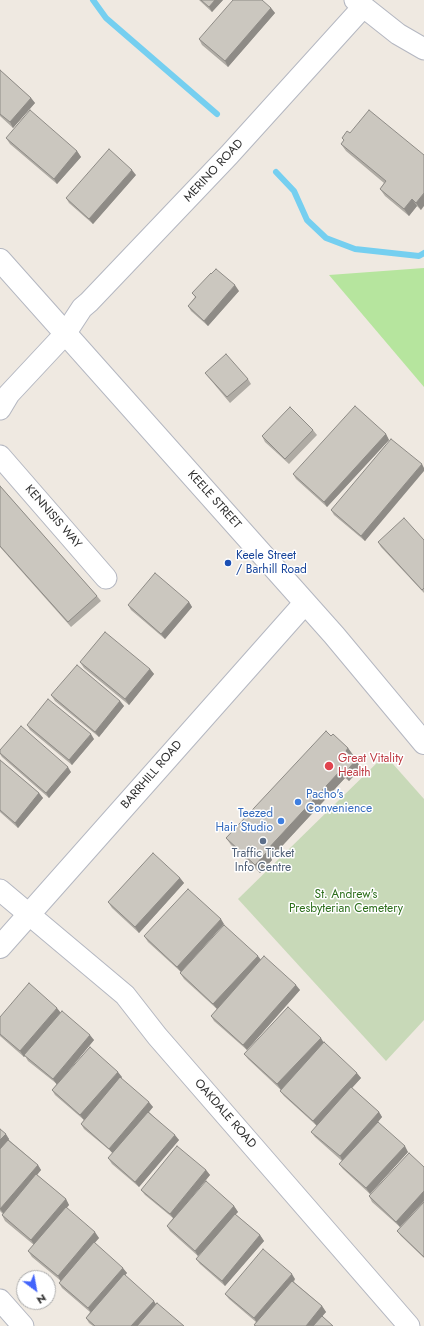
<!DOCTYPE html>
<style>
body{margin:0}
#map{position:relative;width:424px;height:1326px;overflow:hidden;background:#efe9e1;font-family:Jost,sans-serif}
canvas{display:block}
.north{position:absolute;left:16px;top:1270px;width:40px;height:40px;box-sizing:border-box;background:#fff;border:1px solid #ababab;border-radius:50%;rotate:148deg;font-size:11px;font-weight:700;line-height:16px;text-align:center;color:#2e2e2e}
.north::after{content:'';display:block;margin:auto;width:14px;height:18px;background:#4264fb;clip-path:polygon(50% 0,100% 100%,50% 72%,0 100%)}
</style>
<div id="map">
<canvas width="424" height="1326"></canvas>
<div class="north">N</div>
</div>
<script>
const ctx = document.querySelector('canvas').getContext('2d');
ctx.lineJoin = 'round';
function fillPath(path, color) { ctx.fillStyle = color; ctx.fill(path, 'evenodd'); }
const poly = rows => new Path2D(rows.map(r => 'M' + r).join(''));
function trace(path, color, width, dash) { ctx.strokeStyle = color; ctx.lineWidth = width; ctx.lineCap = dash ? 'butt' : 'round'; ctx.setLineDash(dash || []); ctx.stroke(path); }
function drawText(font, color, halo, rows, align = 'center') {
  ctx.font = font + ' Jost,sans-serif'; ctx.lineWidth = 3; ctx.setLineDash([]); ctx.textBaseline = 'middle'; ctx.strokeStyle = halo; ctx.fillStyle = color; for (const [text, x, y, turn = 0] of rows) {
    ctx.save(); ctx.translate(x, y); ctx.rotate((+turn || 0) * Math.PI / 180); ctx.textAlign = isNaN(turn) ? turn : align; if (halo) ctx.strokeText(text, 0, 0); ctx.fillText(text, 0, 0); ctx.restore();
  }
}
fillPath(poly([
 [424,268,424,387,329,275]
]), '#b6e59e');
fillPath(poly([
 [385,755,424,799,424,1020,386,1061,238,899]
]), '#c8d9b8');
trace(poly([
 [93,0,106,18,217,114],
 [276,172,294,191,307,220,326,238,355,249,419,256,424,253]
]), '#75cff0', 6);
const street = poly([
 [355,0,398,34,424,49],
 [0,409,9,394,65,334,82,308,89,302,229,155,363,7],
 [0,456,106,578],
 [0,890,125,995,157,1036,409,1326],
 [0,1300,23,1326]
]);
const secondary = poly([
 [0,260,334,635,424,743],
 [0,947,305,603]
]);
trace(street, '#b4b7c1', 23);
trace(secondary, '#b4b7c1', 24);
trace(street, '#fff', 21);
trace(secondary, '#fff', 22);
fillPath(poly([
 [199,0,223,0,212,12],
 [271,8,275,13,228,67,202,45,199,39],
 [0,70,31,98,35,103,13,128,0,116],
 [350,133,424,155,421,210,417,206,409,216,385,196,380,189,384,183,346,151,341,144,344,140,342,138],
 [6,138,77,151,81,157,57,184,10,144],
 [136,175,93,224,69,203,66,198],
 [239,291,208,326,191,311,188,306,195,297,192,293],
 [205,373,248,379,251,384,230,403,209,378],
 [313,430,317,435,289,464,265,442,262,436],
 [386,434,389,440,327,507,296,479,293,474],
 [422,464,365,541,334,515,331,510],
 [0,486,97,596,101,601,71,627,0,547],
 [424,540,424,593,381,547,378,542],
 [189,602,192,607,165,639,131,610,128,605],
 [80,662,150,669,154,674,129,705,84,668],
 [51,695,120,701,124,706,99,737,55,701],
 [27,725,94,739,72,765,30,730],
 [331,736,348,748,353,755,352,757,356,760,361,768,349,781,345,778,271,858,272,860,260,873,231,845,226,838],
 [0,750,71,772,49,798,2,757,0,754],
 [0,760,39,793,43,798,18,828,0,812],
 [180,878,184,883,139,933,112,908,108,902],
 [224,924,181,972,148,942,144,936],
 [260,959,300,990,247,1050,214,1021,211,1016,217,1009,184,979,180,973],
 [60,1012,94,1040,68,1071,122,1077,121,1079,153,1107,149,1112,179,1140,139,1187,112,1164,108,1158,113,1153,84,1129,81,1124,84,1120,55,1095,52,1090,57,1084,28,1061,25,1056,24,1057,0,1036,0,1017],
 [324,1042,361,1078,352,1088,379,1112,382,1117,378,1122,408,1152,370,1194,343,1169,339,1164,342,1161,315,1137,311,1132,317,1126,284,1096,280,1091,281,1090,248,1059,244,1054],
 [0,1129,9,1139,9,1140,38,1165,41,1170,37,1175,66,1199,69,1205,66,1208,99,1238,94,1243,127,1273,125,1275,156,1304,184,1326,93,1326,89,1323,86,1318,90,1312,62,1288,59,1283,61,1281,32,1257,28,1251,34,1245,5,1221,2,1215,3,1214,0,1211],
 [424,1167,424,1201,400,1227,372,1202,369,1196],
 [206,1170,210,1175,188,1202,234,1206,238,1212,235,1214,260,1235,264,1241,225,1286,200,1264,196,1259,209,1245,198,1256,170,1231,167,1226,173,1218,145,1195,141,1190],
 [424,1202,424,1258,401,1236,397,1231],
 [295,1279,294,1282,322,1306,326,1312,322,1316,333,1326,255,1326,254,1325,256,1322,229,1299,225,1294]
]), '#afaba4');
fillPath(poly([
 [215,0,223,0,212,12,209,7],
 [271,8,275,13,228,67,225,61],
 [31,98,35,103,13,128,10,122],
 [77,151,81,157,57,184,54,179],
 [132,170,136,175,93,224,89,219],
 [424,193,424,206,421,210,416,203],
 [412,199,417,206,409,216,404,209],
 [235,285,239,291,208,326,204,321],
 [386,434,389,440,327,507,324,502],
 [422,464,424,468,424,471,365,541,361,536],
 [189,602,192,607,165,639,161,634],
 [150,669,154,674,129,705,125,699],
 [120,701,124,706,99,737,95,732],
 [91,734,94,739,72,765,69,760],
 [348,748,353,755,351,758,346,751],
 [356,760,361,768,349,781,344,774],
 [68,767,71,772,49,798,46,793],
 [340,771,345,778,271,858,272,860,260,873,255,865,266,851],
 [39,793,43,798,18,828,15,823],
 [180,878,184,883,139,933,135,927],
 [221,919,224,924,181,972,177,967],
 [258,956,262,961,217,1009,213,1004],
 [296,985,300,990,247,1050,243,1045],
 [57,1008,61,1013,24,1057,20,1051],
 [90,1035,94,1040,57,1085,53,1079],
 [321,1038,324,1043,281,1090,277,1084],
 [118,1072,122,1077,84,1120,80,1115],
 [357,1073,361,1078,317,1126,313,1121],
 [149,1102,153,1107,113,1154,109,1149],
 [379,1112,382,1117,343,1162,340,1156],
 [6,1134,9,1139,0,1150,0,1140],
 [175,1135,179,1140,139,1187,135,1182],
 [405,1146,408,1152,370,1194,366,1188],
 [38,1165,41,1170,4,1214,0,1209],
 [206,1170,210,1175,174,1219,170,1214],
 [424,1191,424,1201,400,1227,396,1222],
 [66,1199,69,1205,35,1246,31,1240],
 [234,1206,238,1212,198,1256,195,1251],
 [95,1232,99,1238,61,1282,58,1276],
 [260,1235,264,1241,225,1286,222,1281],
 [123,1268,127,1273,92,1314,88,1308],
 [292,1274,295,1279,257,1323,254,1318],
 [154,1301,157,1306,140,1326,131,1326],
 [322,1306,326,1312,314,1326,306,1326]
]), '#8e8b86');
const building = poly([
 [201,0,215,0,209,7,201,0],
 [233,0,262,0,271,8,225,61,199,39,233,0],
 [0,70,31,98,10,122,0,114,0,70],
 [30,110,77,151,54,179,6,138,30,110],
 [369,110,424,155,424,193,416,203,412,199,404,209,380,189,386,181,341,144,344,140,342,138,347,131,350,133,369,110],
 [109,149,132,170,89,219,66,198,109,149],
 [216,269,235,285,204,321,188,306,196,297,192,293,211,273,211,274,216,269],
 [226,354,248,379,227,397,205,373,226,354],
 [355,406,386,434,324,502,293,474,355,406],
 [290,407,313,430,285,459,262,436,290,407],
 [391,439,422,464,361,536,331,510,391,439],
 [0,486,97,596,68,622,0,546,0,486],
 [404,518,424,540,424,588,422,590,378,542,404,518],
 [155,573,189,602,161,634,128,605,155,573],
 [105,632,150,669,125,699,80,662,105,632],
 [77,665,120,701,95,732,51,695,77,665],
 [48,699,91,734,69,760,27,725,48,699],
 [21,726,68,767,46,793,0,753,0,750,21,726],
 [326,731,331,736,333,734,348,748,346,751,356,760,344,774,340,771,266,851,267,852,255,865,226,838,326,731],
 [0,760,39,793,15,823,0,810,0,760],
 [153,853,180,878,135,927,108,902,153,853],
 [188,889,221,919,177,967,144,936,188,889],
 [224,925,258,956,213,1004,180,973,224,925],
 [264,956,296,985,243,1045,211,1016,264,956],
 [29,983,57,1008,20,1051,0,1034,0,1017,29,983],
 [288,1007,321,1038,277,1084,244,1054,288,1007],
 [62,1011,90,1035,53,1079,24,1055,62,1011],
 [324,1042,357,1073,313,1121,280,1091,324,1042],
 [90,1047,118,1072,80,1115,52,1090,90,1047],
 [120,1077,149,1102,109,1149,81,1124,120,1077],
 [351,1087,379,1112,340,1156,311,1132,351,1087],
 [148,1112,175,1135,135,1182,108,1158,148,1112],
 [378,1122,405,1146,366,1188,339,1164,378,1122],
 [0,1129,6,1134,0,1140,0,1129],
 [8,1140,38,1165,0,1209,0,1149,8,1140],
 [177,1146,206,1170,170,1214,141,1190,177,1146],
 [409,1153,424,1167,424,1191,396,1222,369,1196,409,1153],
 [36,1174,66,1199,31,1240,2,1215,36,1174],
 [206,1181,234,1206,195,1251,167,1226,206,1181],
 [424,1202,424,1257,397,1231,424,1202],
 [66,1207,95,1232,58,1276,28,1251,66,1207],
 [235,1214,260,1235,222,1281,196,1259,235,1214],
 [94,1242,123,1268,88,1308,59,1283,94,1242],
 [263,1249,292,1274,254,1318,225,1294,263,1249],
 [124,1274,154,1301,131,1326,95,1326,86,1318,124,1274],
 [292,1281,322,1306,306,1326,256,1326,254,1325,292,1281],
 [157,1303,184,1326,137,1326,157,1303],
 [322,1316,333,1326,313,1326,322,1316]
]);
fillPath(building, '#cbc7bf');
trace(building, '#8e8b86', 1);
for (const [x, y, r, color] of [
 [228,563,4,"#1a4fb4"],
 [329,766,5,"#e0444e"],
 [298,802,4,"#3f7fe0"],
 [281,821,4,"#3f7fe0"],
 [263,841,4,"#5c6f8a"]
]) { const dot = new Path2D(); dot.arc(x, y, r, 0, 2 * Math.PI); ctx.fillStyle = color; ctx.fill(dot); trace(dot, '#fff', 1.5); }
drawText('12px', '#2e2e2e', '#fff', [
 ["MERINO ROAD",214,171,-47],
 ["KEELE STREET",214,500,48],
 ["KENNISIS WAY",53,517,49],
 ["BARRHILL ROAD",152,775,-49],
 ["OAKDALE ROAD",225,1114,49]
]);
drawText('12px', '#164399', '#fff', [
 ["Keele Street",236,556],
 ["/ Barhill Road",236,570]
], 'left');
drawText('12px', '#be3a42', '#fff', [
 ["Great Vitality",338,759],
 ["Health",338,773]
], 'left');
drawText('12px', '#366cbe', '#fff', [
 ["Pacho's",306,795],
 ["Convenience",306,809],
 ["Teezed",273,814,"right"],
 ["Hair Studio",273,828,"right"]
], 'left');
drawText('12px', '#4e5e75', '#fff', [
 ["Traffic Ticket",263,854],
 ["Info Centre",263,868]
]);
drawText('12px', '#2c6e1b', '#fff', [
 ["St. Andrew's",346,895],
 ["Presbyterian Cemetery",346,909]
]);
</script>
